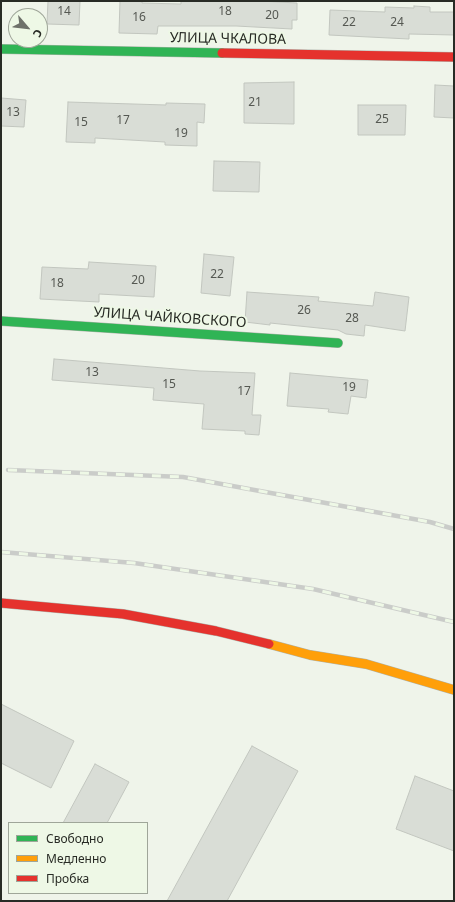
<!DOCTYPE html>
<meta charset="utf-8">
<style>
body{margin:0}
#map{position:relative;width:455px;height:902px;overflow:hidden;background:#eff4ea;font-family:"Noto Sans",sans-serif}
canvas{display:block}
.frame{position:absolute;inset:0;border:2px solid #282b25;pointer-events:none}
.legend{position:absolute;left:8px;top:822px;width:140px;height:72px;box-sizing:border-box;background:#eef8e6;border:1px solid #9fa699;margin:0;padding:5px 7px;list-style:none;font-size:12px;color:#282b25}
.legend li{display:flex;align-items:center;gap:8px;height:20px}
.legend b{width:20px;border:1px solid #9fa699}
.north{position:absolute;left:8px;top:8px;width:40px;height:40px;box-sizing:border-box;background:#eef8e6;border:1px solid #9fa699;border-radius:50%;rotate:118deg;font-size:11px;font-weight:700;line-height:16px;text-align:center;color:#282b25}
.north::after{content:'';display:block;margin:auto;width:14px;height:18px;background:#6e716a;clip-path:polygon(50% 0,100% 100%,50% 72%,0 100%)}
</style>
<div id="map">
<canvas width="455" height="902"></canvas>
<div class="frame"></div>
<ul class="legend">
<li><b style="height:5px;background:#30b455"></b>Свободно</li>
<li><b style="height:5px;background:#ff9f0a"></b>Медленно</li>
<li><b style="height:5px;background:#e5322d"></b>Пробка</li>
</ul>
<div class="north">С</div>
</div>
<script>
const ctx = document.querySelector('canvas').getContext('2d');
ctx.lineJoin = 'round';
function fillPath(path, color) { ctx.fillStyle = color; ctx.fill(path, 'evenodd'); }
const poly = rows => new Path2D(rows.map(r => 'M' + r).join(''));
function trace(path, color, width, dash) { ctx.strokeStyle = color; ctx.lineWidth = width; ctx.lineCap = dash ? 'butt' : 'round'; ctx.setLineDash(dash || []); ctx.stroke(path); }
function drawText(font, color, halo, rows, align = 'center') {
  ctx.font = font + ' "Noto Sans",sans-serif'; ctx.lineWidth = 4; ctx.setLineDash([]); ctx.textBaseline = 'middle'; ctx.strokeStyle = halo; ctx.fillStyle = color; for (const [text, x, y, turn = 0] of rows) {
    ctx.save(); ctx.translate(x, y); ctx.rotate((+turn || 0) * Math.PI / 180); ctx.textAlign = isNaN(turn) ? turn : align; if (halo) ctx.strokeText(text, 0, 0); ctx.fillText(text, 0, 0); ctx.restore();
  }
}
const building = poly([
 [48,1,80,1,79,25,47,24,48,1],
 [120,1,142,1,142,3,181,4,181,1,260,1,297,3,297,20,292,20,292,29,236,26,158,26,157,34,119,33,120,1],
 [414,6,430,7,430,12,454,12,454,35,409,34,409,39,329,35,330,10,385,12,385,7,414,8,414,6],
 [294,82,294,124,244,123,244,83,294,82],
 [435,85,454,86,454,118,434,117,435,85],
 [1,98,26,100,24,127,1,126,1,98],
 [68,102,166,105,166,103,205,104,204,123,197,122,197,146,165,145,165,142,95,138,95,143,66,142,68,102],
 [358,105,406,105,405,135,358,135,358,105],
 [214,161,260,162,259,192,213,191,214,161],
 [204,254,234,257,230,296,201,293,204,254],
 [89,262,156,266,154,297,99,294,99,302,40,299,42,267,88,269,89,262],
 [247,292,319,297,318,301,373,306,375,292,409,297,405,331,365,325,364,336,346,334,338,330,270,323,270,325,245,322,247,292],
 [54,359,200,371,255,373,252,415,261,415,259,435,245,434,245,431,202,429,204,404,153,400,154,388,52,380,54,359],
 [290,373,368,380,366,398,351,396,348,414,328,412,329,409,287,406,290,373],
 [1,704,74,741,51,788,1,763,1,704],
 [252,746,298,771,227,901,167,901,252,746],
 [95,764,129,782,107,823,63,823,95,764],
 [415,776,454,791,454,851,396,829,415,776]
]);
fillPath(building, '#d9ddd6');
trace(building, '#c2c6bf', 1);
const fast = poly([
 [1,49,222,53],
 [1,321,338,343]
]);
const slow = poly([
 [269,644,310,655,366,664,454,690]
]);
const jam = poly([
 [222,53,454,57],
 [1,603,123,614,216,631,269,644]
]);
trace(fast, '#afb3ab', 10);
trace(slow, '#afb3ab', 10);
trace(jam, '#afb3ab', 10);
trace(fast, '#30b455', 9);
trace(slow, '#ff9f0a', 9);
trace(jam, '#e5322d', 9);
const rail = poly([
 [8,470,183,477,430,522,454,529],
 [1,552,134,563,313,589,454,622]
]);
trace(rail, '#caccc9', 4.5);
trace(rail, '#eef8e6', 3, [9]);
drawText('12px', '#555852', null, [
 ["14",64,12],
 ["18",225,12],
 ["20",272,16],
 ["16",139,18],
 ["22",349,23],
 ["24",397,23],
 ["21",255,103],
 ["13",13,113],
 ["25",382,120],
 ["17",123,121],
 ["15",81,123],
 ["19",181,134],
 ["22",217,275],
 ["20",138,281],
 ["18",57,284],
 ["26",304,311],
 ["28",352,319],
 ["13",92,373],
 ["15",169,385],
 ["19",349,388],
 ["17",244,392]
]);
drawText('14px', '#282b25', '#eef8e6', [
 ["УЛИЦА ЧКАЛОВА",228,39,1],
 ["УЛИЦА ЧАЙКОВСКОГО",170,318,4]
]);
</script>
